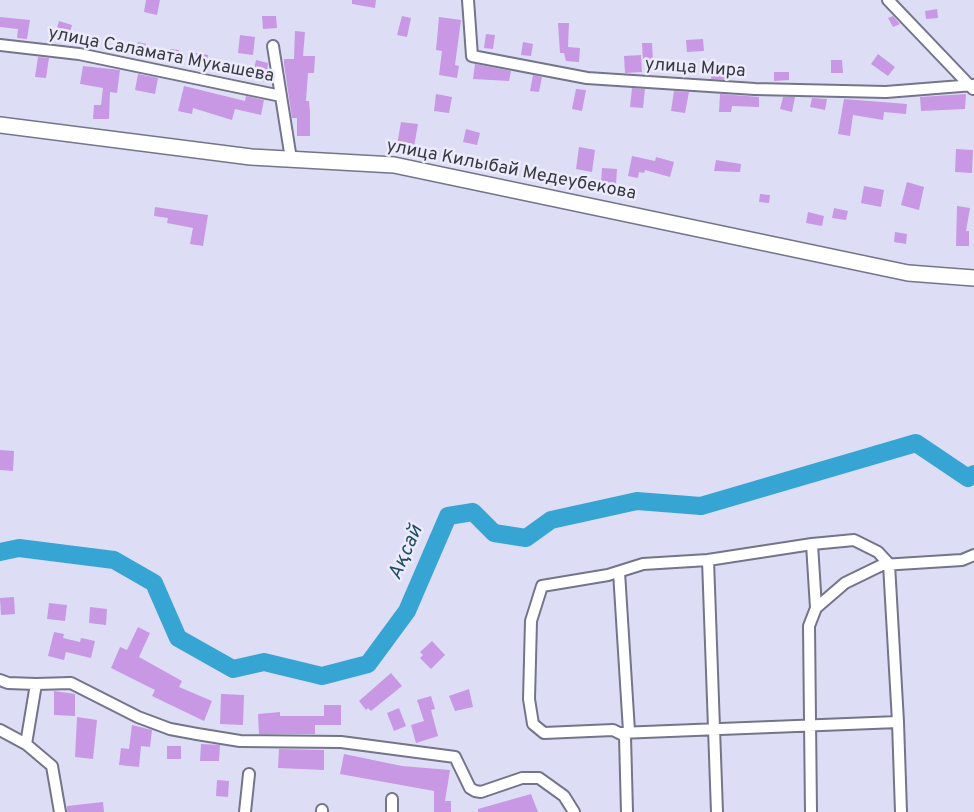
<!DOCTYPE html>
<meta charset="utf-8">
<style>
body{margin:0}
canvas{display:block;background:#ddddf6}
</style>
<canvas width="974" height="812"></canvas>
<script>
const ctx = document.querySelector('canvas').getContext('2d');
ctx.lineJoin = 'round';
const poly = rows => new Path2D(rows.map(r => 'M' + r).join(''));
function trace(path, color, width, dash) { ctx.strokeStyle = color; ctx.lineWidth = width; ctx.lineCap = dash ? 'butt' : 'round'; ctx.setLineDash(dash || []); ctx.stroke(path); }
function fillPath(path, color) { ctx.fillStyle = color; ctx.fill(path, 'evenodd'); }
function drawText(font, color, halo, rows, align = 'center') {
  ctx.font = font + ' Overpass,sans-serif'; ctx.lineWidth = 5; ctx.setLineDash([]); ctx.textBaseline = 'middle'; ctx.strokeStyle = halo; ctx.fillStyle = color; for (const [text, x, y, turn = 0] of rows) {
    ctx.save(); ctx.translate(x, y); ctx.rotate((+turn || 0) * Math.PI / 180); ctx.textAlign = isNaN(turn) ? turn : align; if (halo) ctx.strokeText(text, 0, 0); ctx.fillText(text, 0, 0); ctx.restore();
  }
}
trace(poly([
 [0,552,19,548,114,560,154,583,178,638,233,669,264,662,322,676,368,664,407,611,448,516,473,512,494,533,526,538,551,520,637,501,701,506,916,443,968,478,974,474]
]), '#37a5d4', 18);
fillPath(poly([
 [146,0,160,0,157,15,144,12],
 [352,0,376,0,375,8,352,4],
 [937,9,938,18,926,19,925,11],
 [262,16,276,16,277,28,263,29],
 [402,16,411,18,407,37,397,35],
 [893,16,900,24,893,27,888,18],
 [0,17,30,20,27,39,17,38,18,29,0,27],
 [439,17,461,20,455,65,459,66,457,78,439,75,442,51,436,50],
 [59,21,72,25,70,32,88,36,85,48,54,38],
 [558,23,569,23,568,47,580,48,579,62,566,61,564,53,560,53],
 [295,31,305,32,303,56,315,56,314,73,308,73,306,101,309,101,310,112,310,136,297,136,297,118,292,118,284,64,284,59,294,59],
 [486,34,495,35,493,49,484,48],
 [240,35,255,37,253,55,238,53],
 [703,39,704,51,687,52,686,40],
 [138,42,146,44,143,58,135,56],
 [523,42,533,44,531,56,521,55],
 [642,43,652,43,653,60,643,61],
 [170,49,179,50,177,63,167,61],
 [196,53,208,55,206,67,194,65],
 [878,54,895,67,888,76,871,64],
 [641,55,642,72,625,73,624,56],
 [38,57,49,58,46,78,35,77],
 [256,60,268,63,266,82,252,79],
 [831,60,842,60,843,73,831,73],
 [475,64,511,71,509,81,473,79],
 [83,66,120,70,117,93,110,92,109,119,93,119,94,105,101,105,103,88,80,84],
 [712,71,728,73,728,80,711,79],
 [774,72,789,72,789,80,774,81],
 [138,74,158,78,155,94,135,90],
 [533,75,542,77,539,92,530,91],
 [184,86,245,101,246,96,264,100,261,115,235,109,232,120,193,108,192,114,178,111],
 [632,88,645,89,643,108,630,107],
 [576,89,586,90,582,111,572,109],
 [674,91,689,92,685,113,671,111],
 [436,94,452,97,449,113,434,111],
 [720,94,759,97,759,107,732,106,731,112,719,112],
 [966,94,965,109,921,111,920,97],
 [783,97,795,97,792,112,780,109],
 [812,98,827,99,825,110,810,107],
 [844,99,907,104,906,114,884,112,883,120,853,115,850,136,838,134],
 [401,122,418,124,414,147,397,145],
 [466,129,480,133,477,145,463,142],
 [579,147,595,150,592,172,576,169],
 [956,149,973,150,972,173,955,172],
 [632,156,655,161,656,157,674,162,670,177,645,170,644,173,639,172,638,178,628,176],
 [716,160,741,164,740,172,714,171],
 [602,168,617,169,616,185,601,184],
 [907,182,924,187,919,210,901,205],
 [864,186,884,190,881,207,861,203],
 [760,194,770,195,769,203,759,202],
 [957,206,970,208,966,231,969,231,969,246,956,246],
 [155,207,208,215,203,246,190,244,193,228,167,223,168,218,154,216],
 [834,208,848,211,846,220,832,218],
 [808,212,824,216,822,226,806,223],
 [895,232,907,234,906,244,894,242],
 [0,450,14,451,13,471,0,470],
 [14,597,15,614,1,615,0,598],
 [49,603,67,605,65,621,47,619],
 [90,607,107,609,106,625,89,623],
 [138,627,150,633,139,657,182,681,179,687,212,701,204,721,152,696,155,690,111,668,120,647,127,650],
 [54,632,64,634,63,638,80,642,81,638,95,641,91,658,66,652,64,660,48,656],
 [432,641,445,655,431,669,420,658,423,655,420,652],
 [391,673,402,686,371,711,368,708,366,710,359,701],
 [469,689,473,707,455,711,449,696],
 [54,691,75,694,75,716,54,715],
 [221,694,244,695,243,725,220,724],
 [431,696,435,709,431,710,438,736,416,743,411,725,424,721,417,700],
 [324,705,341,705,341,725,315,725,315,734,259,734,258,714,280,712,280,716,324,716],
 [399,708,406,726,394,731,387,713],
 [77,717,97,720,93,759,75,757],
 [132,725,152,730,150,747,141,746,139,767,119,765,121,748,129,749],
 [201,744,220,745,219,761,200,761],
 [167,746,181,746,181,759,167,759],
 [279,749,324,750,324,770,278,768],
 [344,754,402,766,450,770,445,801,451,801,451,812,434,812,434,791,340,774],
 [217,780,229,781,228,797,216,796],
 [531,794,538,812,478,812,478,809],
 [103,802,104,812,67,812,67,806]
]), '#c898e4');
const minor = poly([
 [468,0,472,56,587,78,755,89,886,92,974,85],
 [888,0,973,89],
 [0,45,79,54,281,96],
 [273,46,291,159],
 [812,544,816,608],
 [708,560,717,812],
 [619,572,629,731],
 [0,680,8,683,36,684,26,744],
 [36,684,71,683,138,717,170,729,197,734,240,741,341,742,455,757,470,788,475,791,481,792,522,778,539,778,564,796,574,812],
 [898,722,901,812],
 [0,730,26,744,52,766,60,812],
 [619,733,898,722,889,564,878,552,854,540,812,544,708,560,643,564,608,575,542,586,531,621,529,699,533,724,544,733,613,730,625,736,627,812],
 [392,799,392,812],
 [245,812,249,774],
 [322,812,322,810],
 [811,812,809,626,816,608,845,583,882,565,962,560,974,555]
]);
const secondary = poly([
 [0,125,251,157,394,165,908,273,974,278]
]);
trace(minor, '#74748a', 14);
trace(secondary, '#74748a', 18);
trace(minor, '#fff', 10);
trace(secondary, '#fff', 15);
drawText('18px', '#383842', '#ebebfb', [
 ["улица Саламата Мукашева",161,56,11],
 ["улица Мира",695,69,4],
 ["улица Килыбай Медеубекова",511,171,11]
]);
drawText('italic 20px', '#214d62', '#ebebfb', [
 ["Ақсай",407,553,-66]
]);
</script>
